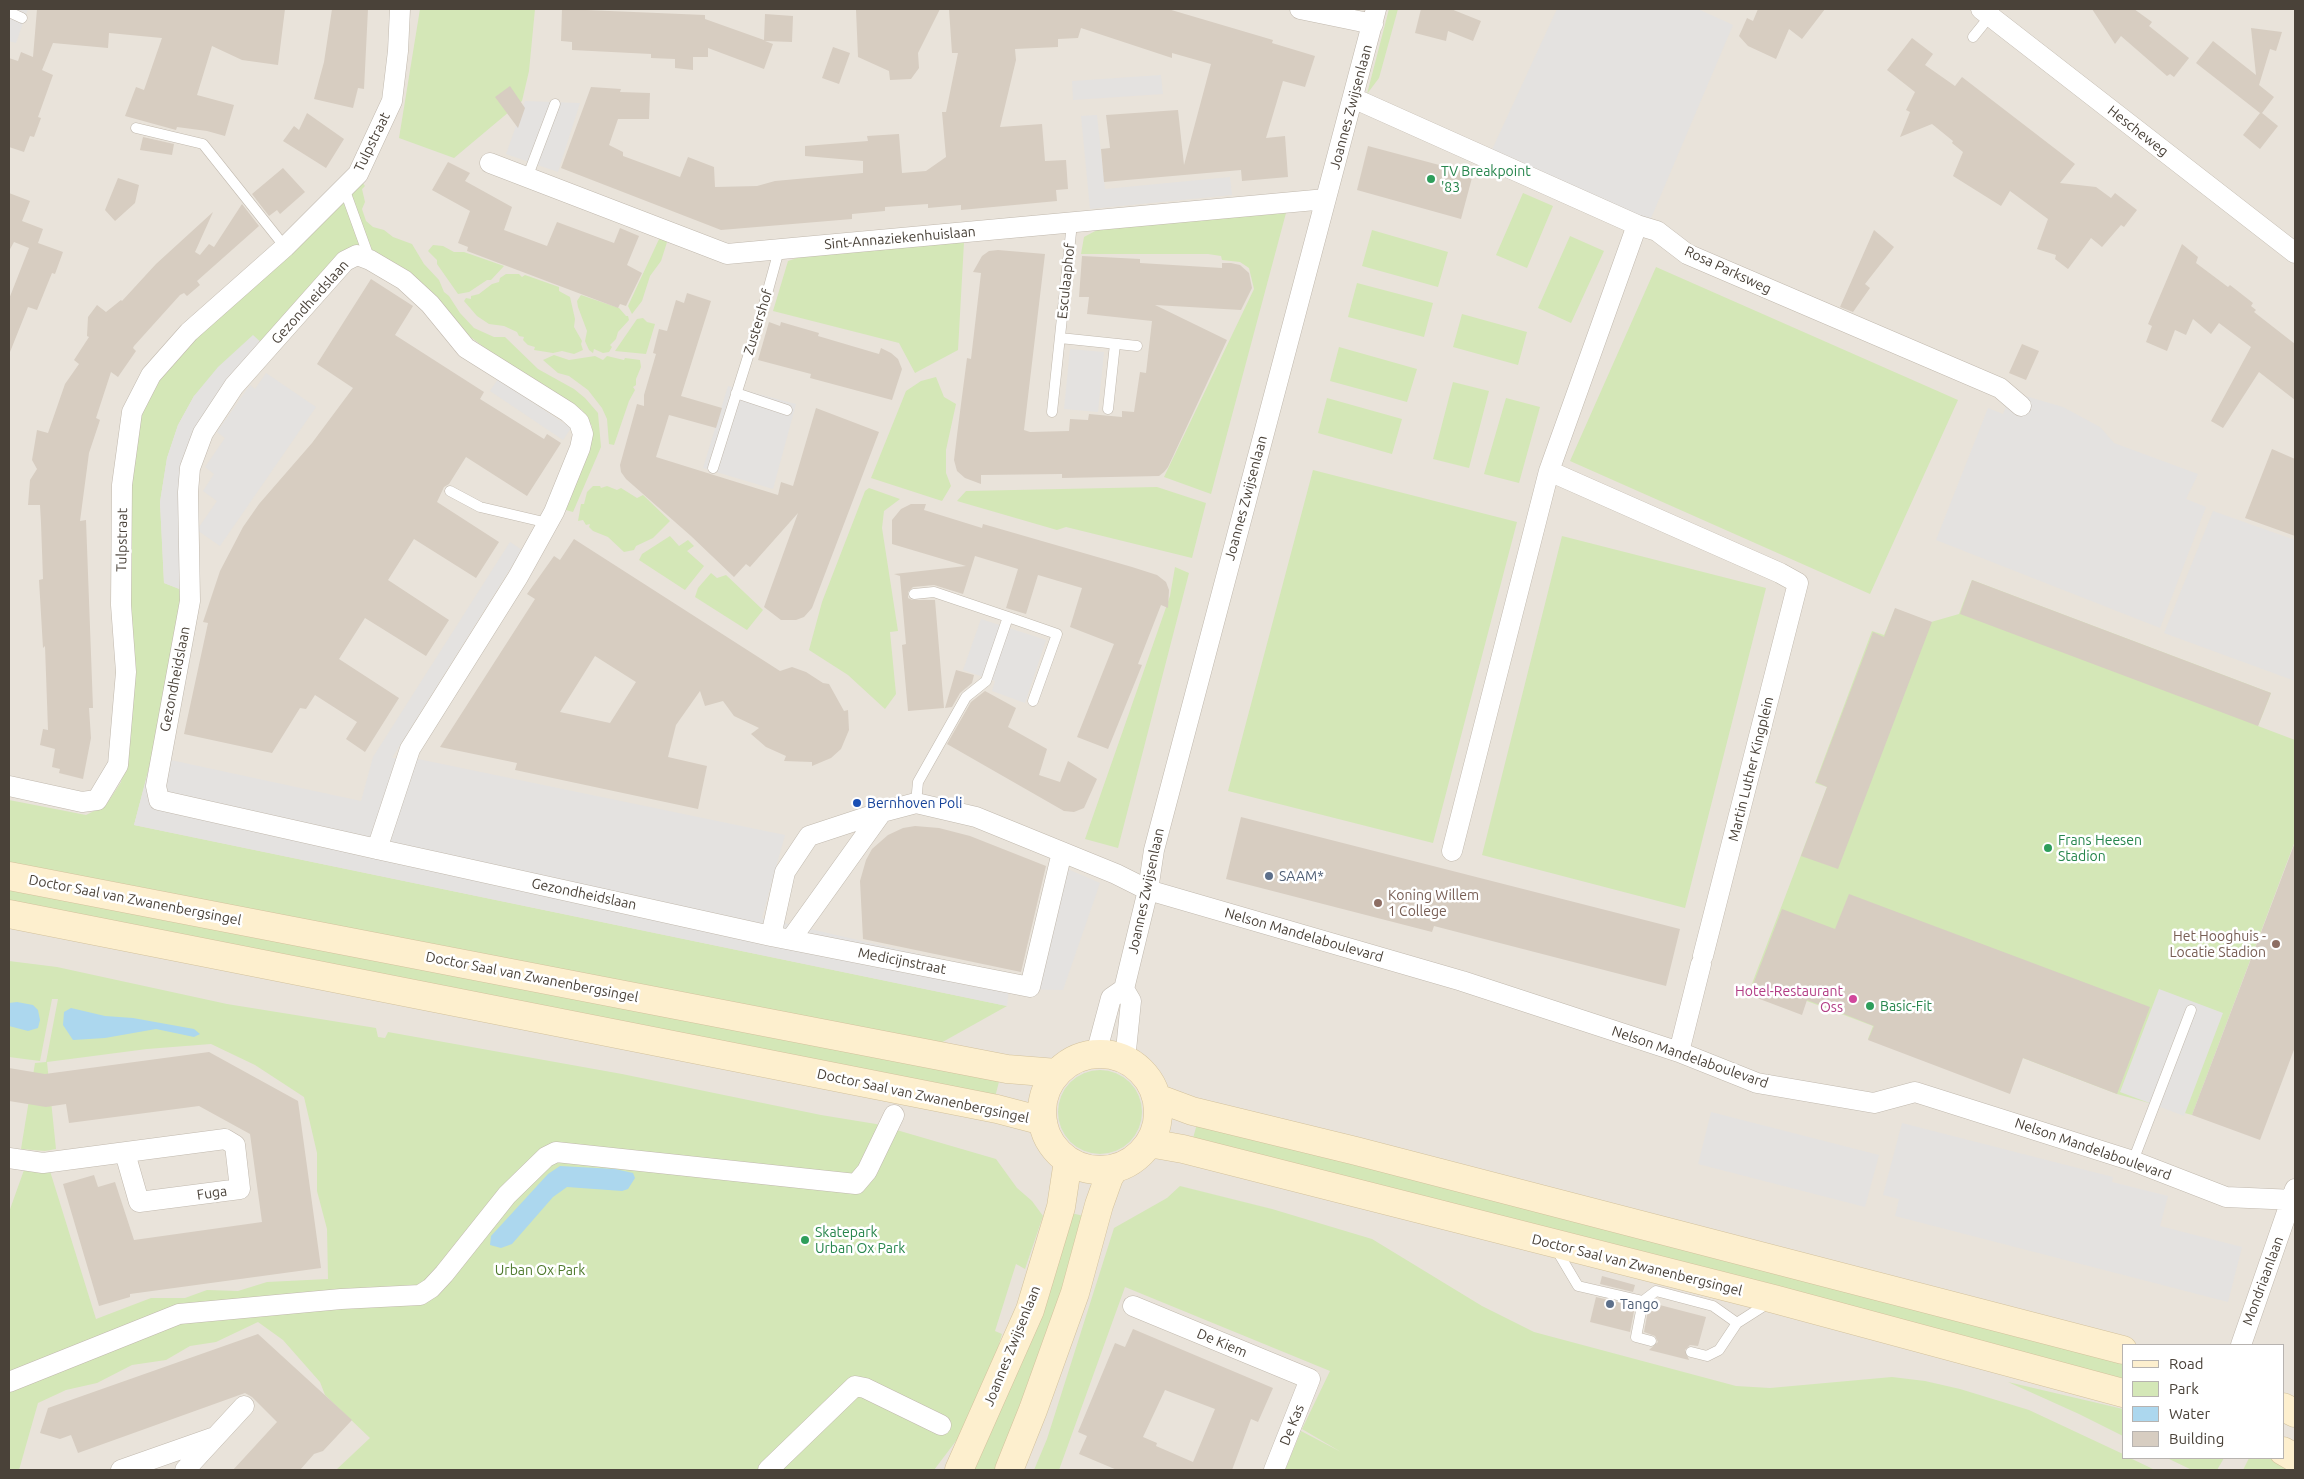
<!DOCTYPE html>
<style>
body{margin:0}
#map{position:relative;width:2304px;height:1479px;overflow:hidden;background:#f5f2ec;font-family:Ubuntu,sans-serif}
canvas{display:block}
.frame{position:absolute;inset:0;border:10px solid #4a4239;pointer-events:none}
.legend{position:absolute;left:2122px;top:1344px;width:162px;height:115px;box-sizing:border-box;background:#fff;border:1px solid #b7b3b0;margin:0;padding:6px 9px;list-style:none;font-size:15px;color:#4a4239}
.legend li{display:flex;align-items:center;gap:10px;height:25px}
.legend b{width:25px;border:1px solid #b7b3b0}
</style>
<div id="map">
<canvas width="2304" height="1479"></canvas>
<div class="frame"></div>
<ul class="legend">
<li><b style="height:6px;background:#fdefce"></b>Road</li>
<li><b style="height:14px;background:#d4e7b7"></b>Park</li>
<li><b style="height:14px;background:#acd7ee"></b>Water</li>
<li><b style="height:14px;background:#d7cdc1"></b>Building</li>
</ul>
</div>
<script>
const ctx = document.querySelector('canvas').getContext('2d');
ctx.lineJoin = 'round';
function fillPath(path, color) { ctx.fillStyle = color; ctx.fill(path, 'evenodd'); }
const poly = rows => new Path2D(rows.map(r => 'M' + r).join(''));
function trace(path, color, width, dash) { ctx.strokeStyle = color; ctx.lineWidth = width; ctx.lineCap = dash ? 'butt' : 'round'; ctx.setLineDash(dash || []); ctx.stroke(path); }
function drawText(font, color, halo, rows, align = 'center') {
  ctx.font = font + ' Ubuntu,sans-serif'; ctx.lineWidth = 5; ctx.setLineDash([]); ctx.textBaseline = 'middle'; ctx.strokeStyle = halo; ctx.fillStyle = color; for (const [text, x, y, turn = 0] of rows) {
    ctx.save(); ctx.translate(x, y); ctx.rotate((+turn || 0) * Math.PI / 180); ctx.textAlign = isNaN(turn) ? turn : align; if (halo) ctx.strokeText(text, 0, 0); ctx.fillText(text, 0, 0); ctx.restore();
  }
}
fillPath(poly([
 [9,9,2295,9,2295,1470,9,1470],
 [2123,1345,2283,1345,2283,1458,2123,1458]
]), '#e9e3da');
fillPath(poly([
 [420,9,535,9,529,71,522,101,454,158,399,138],
 [1389,9,1398,9,1379,78,1367,94],
 [362,182,365,186,362,189,365,202,362,209,366,221,373,227,384,230,393,237,412,244,424,264,439,280,444,292,449,296,460,313,474,328,494,337,505,337,538,369,574,389,585,398,598,413,601,447,573,512,562,509,590,445,592,426,582,410,492,353,469,336,369,249,277,332,194,396,178,425,167,458,160,502,164,583,182,590,172,682,134,825,1007,1006,939,1044,9,868,9,800,86,815,106,805,121,782,133,713,125,512,132,444,149,395,178,353],
 [1523,193,1553,206,1527,268,1496,255],
 [1286,213,1211,494,1164,477,1254,289,1249,268,1240,262,1222,260,1221,256,1208,254,1081,254,1084,237,1099,229],
 [1372,230,1448,252,1438,287,1362,266],
 [1570,236,1604,251,1571,323,1538,308],
 [660,237,668,239,661,261,650,276,642,301,632,314,628,306],
 [964,242,958,350,915,373,899,343,773,311,788,261,803,256],
 [433,245,443,246,454,252,464,252,504,266,491,280,487,280,469,292,458,294,437,264,437,260,428,251],
 [1656,267,1958,400,1870,594,1570,461],
 [506,274,519,274,522,277,525,275,559,287,559,291,570,297,575,319,574,327,582,341,581,344,583,350,574,354,562,351,553,353,534,350,535,347,528,345,523,340,524,337,519,336,517,332,504,326,489,324,477,316,464,301,466,298,471,299,471,296,479,294,492,284,499,282,500,278],
 [1357,283,1433,303,1424,337,1348,317],
 [581,295,619,308,626,316,628,316,629,320,618,332,616,339,610,345,612,347,609,352,603,353,594,349,593,353,589,350,585,341,587,331,578,307,577,301],
 [1462,314,1527,332,1518,365,1453,347],
 [643,318,647,322,655,324,646,354,615,351,637,319],
 [1339,347,1417,369,1407,402,1330,381],
 [554,355,569,360,595,356,603,360,607,356,624,360,625,358,640,360,641,367,636,379,636,385,633,387,635,390,629,401,614,445,609,444,607,419,602,408,588,390,569,376,558,373,543,360],
 [936,377,944,397,956,404,946,450,946,473,951,486,942,501,871,478,906,391,921,381],
 [1453,382,1489,391,1469,468,1433,459],
 [1327,398,1402,419,1392,454,1318,433],
 [1506,398,1540,407,1519,483,1484,474],
 [1313,470,1517,522,1433,843,1228,791],
 [593,486,600,486,601,488,607,486,617,490,621,488,637,498,643,495,670,521,653,538,636,546,634,550,624,552,608,537,593,531,589,527,590,524,586,525,583,520,578,521,581,504,584,504,587,492],
 [1157,487,1206,503,1192,558,1066,527,1057,530,957,501,966,491],
 [869,488,900,499,884,511,882,528,898,631,890,632,896,694,885,709,848,675,809,650,822,602,865,491],
 [670,536,679,546,688,540,694,546,687,551,704,566,685,590,639,560,642,554],
 [1562,536,1766,588,1685,908,1482,855],
 [1175,567,1189,573,1118,848,1085,839,1170,596],
 [711,573,717,578,726,575,763,610,747,630,695,597,698,588],
 [1972,580,2271,693,2258,726,2295,740,2295,841,2192,1115,2117,1094,2023,1058,1868,1039,1873,1026,1783,992,1778,1005,1748,994,1827,787,1815,783,1872,631,1884,635,1895,609,1931,622,1959,614],
 [9,884,1001,1074,994,1101,9,905],
 [9,961,57,967,227,1004,376,1028,378,1037,385,1038,388,1032,622,1074,821,1115,876,1124,996,1159,1017,1188,1032,1201,1043,1216,1025,1269,1016,1264,995,1331,1002,1334,994,1361,968,1425,934,1470,336,1470,370,1438,325,1395,320,1382,283,1340,258,1322,216,1342,190,1346,166,1360,132,1365,97,1383,66,1390,38,1403,19,1470,9,1470,9,1212,24,1170,50,1171,96,1319,151,1298,185,1298,207,1290,238,1291,267,1282,328,1279,327,1229,317,1191,317,1153,304,1097,255,1065,211,1044,147,1049,47,1062,56,1149,45,1151,21,1149,35,1063,46,1062,58,999,52,999,40,1061,9,1057],
 '1058 1112a42 42 0 1 1 84 0a42 42 0 1 1-84 0Z',
 [1198,1120,2123,1361,2123,1383,1192,1142],
 [1180,1186,1272,1209,1372,1239,1482,1306,1534,1332,1736,1386,1770,1388,1892,1377,1925,1381,1960,1389,2029,1410,2123,1454,2123,1458,2130,1458,2155,1470,1285,1470,1301,1431,1341,1452,1302,1429,1330,1371,1125,1287,1059,1470,1034,1470,1047,1439,1114,1228,1167,1198],
 [1066,1212,1089,1217,997,1470,971,1470],
 [2008,1382,2123,1409,2123,1436,2079,1414],
 [2167,1458,2224,1458,2217,1470,2192,1470],
 [2249,1458,2272,1458,2292,1470,2243,1470]
]), '#d4e7b7');
fillPath(poly([
 [9,9,28,9,16,43,9,41],
 [1557,9,1698,9,1733,25,1643,237,1484,167],
 [1161,75,1163,94,1073,100,1072,81],
 [525,101,580,103,558,172,506,154],
 [1097,115,1105,189,1230,177,1232,195,1090,209,1081,116],
 [253,335,264,345,205,412,182,590,164,583,160,502,167,458,178,425,194,396,218,367],
 [1070,349,1104,352,1098,412,1064,409],
 [266,373,316,407,220,546,197,530,217,501,203,491,214,474,205,467,225,438,217,432,250,385,255,389],
 [498,379,571,428,563,440,490,391],
 [728,386,796,404,773,489,703,468],
 [2022,395,2063,407,2100,427,2114,443,2198,474,2186,499,2206,507,2160,628,1936,540,1988,408,2003,414,2007,404],
 [2213,511,2295,540,2295,681,2164,633],
 [510,542,522,550,392,758,418,759,785,835,762,918,1024,978,1056,864,1100,883,1063,990,1009,989,1007,1006,134,825,152,756,361,801,373,757],
 [981,619,1046,640,1025,703,992,691,995,681,963,670],
 [2159,989,2223,1013,2184,1116,2120,1092],
 [1711,1112,1879,1155,1865,1207,1698,1164],
 [1902,1123,2113,1177,2112,1182,2168,1196,2160,1226,2242,1247,2228,1302,1895,1216,1899,1199,1883,1195]
]), '#e4e2e0');
fillPath(poly([
 [17,1002,33,1005,38,1010,40,1020,38,1028,28,1031,9,1026,9,1003],
 [71,1008,105,1016,133,1018,194,1029,200,1034,194,1037,156,1029,105,1038,73,1040,63,1025,64,1012],
 [560,1166,615,1169,633,1173,635,1178,628,1189,622,1191,567,1187,553,1197,512,1244,501,1248,490,1245,491,1236,548,1174]
]), '#acd7ee');
fillPath(poly([
 [37,9,285,9,278,65,242,60,212,46,197,95,234,105,225,136,207,131,177,127,176,130,125,116,136,87,144,90,162,38,109,33,108,48,53,43,42,70,53,75,38,117,41,118,34,137,30,136,24,152,9,147,9,58,18,61,21,52,33,57],
 [332,9,368,9,364,89,358,88,353,108,314,99,324,62],
 [562,9,705,15,705,19,764,40,765,14,793,16,792,42,765,41,773,44,764,69,708,48,708,57,693,57,693,70,675,68,675,59,651,58,651,54,572,50,572,42,561,41],
 [940,9,918,53,919,68,911,79,890,80,889,71,858,57,856,10],
 [949,9,1168,9,1273,40,1272,43,1315,56,1305,87,1283,81,1266,138,1285,136,1288,177,1242,181,1241,170,1104,182,1101,149,1110,148,1106,115,1178,110,1184,165,1211,64,1172,53,1172,58,1081,28,1078,38,1058,39,1058,47,1015,49,1016,60,1000,127,1042,124,1045,161,1066,160,1068,189,1056,190,1057,201,961,210,961,205,928,208,928,204,885,207,885,211,852,214,852,219,721,230,561,168,591,87,621,89,620,92,650,93,649,119,618,119,609,145,623,152,623,156,680,177,688,157,714,167,715,187,757,186,775,181,863,173,863,161,805,156,805,146,868,141,867,136,899,134,902,173,926,171,946,157,942,112,946,112,958,53,952,53],
 [1421,9,1451,9,1481,21,1473,41,1448,31,1446,41,1415,33],
 [1758,9,1825,9,1802,39,1789,29,1776,59,1748,46,1739,36,1747,18,1753,21],
 [2092,9,2134,9,2152,22,2149,26,2189,58,2174,77,2170,74,2167,76,2121,36,2115,44],
 [2251,28,2282,32,2276,51,2270,49,2259,85,2274,97,2262,113,2278,126,2260,149,2243,135,2260,113,2196,63,2213,41,2256,75],
 [1912,38,1933,54,1925,65,1955,86,1962,77,2075,164,2060,183,2096,187,2111,198,2115,193,2137,210,2124,227,2121,225,2102,247,2091,238,2068,269,2055,259,2056,255,2037,249,2048,219,2010,191,2001,206,1953,176,1963,152,1952,143,1953,141,1932,124,1900,137,1910,112,1906,110,1915,92,1887,70],
 [833,47,850,53,839,84,822,78],
 [510,86,525,108,518,128,495,97],
 [307,113,344,139,326,168,283,141,294,126,299,130],
 [143,137,174,144,172,155,140,150],
 [1368,146,1473,174,1461,219,1357,190],
 [448,162,470,173,465,181,512,207,504,230,547,246,557,222,614,243,620,228,639,236,627,265,642,273,626,306,620,304,618,308,467,251,468,247,458,243,470,211,432,190],
 [283,168,305,192,280,214,277,210,269,216,252,194],
 [118,178,139,185,135,203,115,221,105,210],
 [9,193,30,201,22,221,43,229,38,243,63,252,55,274,52,273,37,310,28,307,10,352,9,299,29,248,14,242,9,251],
 [242,204,259,226,197,281,200,285,187,296,184,293,180,295,134,346,133,348,136,351,118,377,111,372,96,418,100,420,89,453,80,521,86,520,93,708,89,708,91,738,83,779,59,773,60,769,52,767,55,749,40,745,43,729,48,730,45,646,43,648,39,580,43,579,41,523,40,505,28,505,30,480,37,469,32,460,37,430,48,433,65,384,79,364,74,360,89,337,87,336,88,317,97,305,106,312,121,300,122,301,156,264,213,212,195,252,200,255,209,244,214,247],
 [1874,230,1894,247,1865,284,1870,288,1853,312,1840,307],
 [2182,244,2198,257,2196,263,2228,287,2230,285,2253,303,2251,306,2256,310,2254,312,2295,344,2295,400,2259,372,2223,428,2211,421,2251,347,2219,323,2211,334,2193,319,2186,335,2175,330,2167,351,2146,342,2152,326,2148,324],
 [998,250,1045,254,1024,430,1030,432,1069,431,1070,419,1088,420,1089,414,1122,417,1122,411,1134,412,1140,372,1146,373,1152,321,1087,314,1089,297,1079,297,1082,256,1140,259,1140,263,1222,268,1222,263,1231,263,1240,265,1249,273,1252,288,1241,310,1155,305,1227,340,1168,467,1164,472,1159,476,1062,478,1062,474,981,475,981,484,965,478,957,471,954,460,957,435,967,358,971,359,981,273,973,272,982,256,989,251],
 [371,279,413,306,395,335,484,392,480,399,544,439,547,434,561,443,527,496,466,457,449,484,444,487,437,502,499,542,476,578,414,539,388,580,449,620,426,656,365,618,339,659,399,698,365,752,346,739,357,722,315,695,306,709,300,708,272,753,184,734,208,623,203,622,220,571,243,527,259,504,312,443,353,388,317,364],
 [687,293,711,301,681,396,722,408,716,428,669,415,656,457,778,495,781,482,793,486,816,408,879,432,812,608,804,617,796,620,781,620,764,607,798,513,750,567,746,564,734,577,691,536,626,479,621,472,620,465,637,404,644,406,644,395,656,354,653,353,659,329,667,331,676,300,684,303],
 [769,322,780,326,781,322,819,333,818,336,879,354,881,348,891,353,898,359,902,369,892,400,810,378,811,374,758,360],
 [2022,344,2039,351,2026,380,2009,373],
 [2272,449,2295,459,2295,536,2245,518],
 [911,504,926,504,924,510,982,528,983,524,1132,567,1157,575,1166,582,1169,590,1168,608,1161,605,1138,664,1142,665,1108,749,1077,737,1114,644,1070,627,1082,588,1038,575,1026,614,1006,608,1018,569,975,556,963,594,934,585,913,587,908,592,908,598,912,600,935,600,944,708,908,711,902,645,906,644,900,576,894,574,966,566,892,544,892,520,901,509],
 [574,539,780,671,792,667,806,672,823,683,829,684,844,711,848,710,849,730,841,749,831,758,812,766,812,762,784,761,786,756,766,747,751,734,759,728,734,716,723,701,705,706,700,691,676,725,668,757,707,766,698,809,515,770,517,763,440,747,535,599,527,594,554,556,560,560],
 [595,656,636,682,610,723,560,712],
 [1972,580,2271,693,2258,726,1960,614],
 [1895,608,1932,622,1838,869,1801,856,1827,787,1816,782,1873,632,1884,637],
 [956,670,974,675,972,683,960,693,952,707,945,708],
 [985,691,1016,708,1008,727,1047,749,1039,775,1060,782,1068,761,1097,779,1084,808,1074,812,1064,811,947,744,971,702],
 [1241,817,1680,929,1666,986,1434,926,1432,932,1226,879],
 [915,826,939,828,970,836,1046,866,1021,972,863,939,860,881,866,860,872,849,888,835,903,828],
 [2294,845,2295,1047,2260,1140,2192,1115],
 [1849,894,2150,1007,2117,1094,2023,1058,2010,1094,1868,1040,1874,1026,1849,1016,1807,1000,1802,1015,1749,995,1782,909,1835,929],
 [209,1052,298,1101,321,1268,130,1294,130,1297,99,1306,63,1184,94,1175,98,1187,115,1182,134,1240,262,1222,250,1134,199,1106,69,1123,66,1104,46,1107,9,1101,9,1068,45,1074],
 [1602,1276,1635,1285,1633,1292,1600,1284],
 [1596,1297,1635,1306,1630,1332,1590,1322],
 [1652,1303,1706,1317,1698,1346,1690,1345,1685,1350,1689,1360,1649,1350,1658,1342,1655,1336,1644,1332,1649,1305],
 [1133,1329,1273,1388,1258,1422,1251,1419,1232,1470,1117,1470,1079,1454,1087,1436,1078,1432,1115,1343,1125,1347],
 [1165,1390,1215,1409,1193,1462,1156,1446,1157,1443,1143,1437],
 [258,1334,352,1420,323,1451,314,1454,300,1470,233,1470,277,1422,252,1397,245,1393,78,1453,71,1435,60,1439,40,1433,48,1408]
]), '#d7cdc1');
const lane = poly([
 [9,12,22,18],
 [1973,37,1990,16],
 [136,128,203,144,285,247],
 [527,178,555,104],
 [344,188,370,260],
 [1060,338,1137,346],
 [736,393,787,410],
 [1108,409,1115,344],
 [1052,412,1072,223],
 [713,468,762,312,779,250],
 [450,491,480,507,548,523],
 [914,594,934,592,1008,617,986,681,966,697,918,782,916,803],
 [1008,617,1057,634,1033,701],
 [2133,1161,2191,1010],
 [1556,1249,1578,1286,1643,1301,1656,1291,1713,1306,1737,1323,1770,1302],
 [1643,1301,1636,1337,1651,1341],
 [1691,1352,1707,1356,1719,1350,1737,1323]
]);
const street = poly([
 [1300,9,1373,24],
 [1981,9,2295,253],
 [1353,98,1637,225,1657,231,1687,254,2000,388,2021,406],
 [490,163,727,254,1326,199],
 [1549,471,1780,573,1798,583,1703,956],
 [9,786,82,802,97,800,118,765,126,672,121,605,122,485,132,412,151,375,189,332,285,247,358,174,392,101,398,51,400,9],
 [377,849,410,749,518,577,554,512,580,448,583,434,579,422,568,412,466,348,430,304,404,280,370,260,357,255,345,261,234,386,203,433,190,468,188,492,190,601,156,786,159,800,377,849,441,863,771,936,1030,987,1062,852],
 [1452,851,1549,471,1637,225],
 [771,936,785,872,809,836,882,812,916,803,976,817,1116,874,1148,890,1462,981,1679,1052,1757,1083,1874,1103,1915,1092,2133,1161,2226,1197,2295,1200],
 [791,939,882,812],
 [1124,989,1131,1001,1125,1060],
 [1679,1052,1701,964],
 [1096,1054,1111,998,1124,989,1148,890,1154,850,1376,9],
 [9,1158,43,1163,225,1139,235,1145,240,1189,139,1202,125,1153],
 [1133,1306,1310,1379,1274,1470],
 [2241,1345,2295,1189],
 [9,1382,179,1314,341,1299,420,1295,431,1288,444,1274,507,1195,546,1157,556,1152,856,1184,867,1171,894,1115],
 [121,1470,215,1437],
 [185,1470,244,1406],
 [768,1470,855,1386,865,1388,941,1425]
]);
const secondary = poly([
 [9,876,1007,1069,1057,1073],
 [9,914,997,1109,1043,1121],
 '1042 1112a58 58 0 1 1 116 0a58 58 0 1 1-116 0Z',
 [1157,1098,1192,1111,1356,1151,2123,1350],
 [1149,1143,1183,1149,1774,1299,2123,1393],
 [2283,1407,2295,1413],
 [2283,1451,2295,1458],
 [959,1470,1030,1310,1061,1207,1068,1161],
 [1009,1470,1033,1410,1075,1293,1099,1205,1109,1177,1114,1169]
]);
trace(lane, '#c1b9ae', 11);
trace(street, '#c1b9ae', 21);
trace(secondary, '#d3c29d', 29);
trace(lane, '#fff', 10);
trace(street, '#fff', 20);
trace(secondary, '#fdefce', 28);
for (const [x, y, r, color] of [
 [1431,179,5,"#2e9e5b"],
 [857,803,5,"#1a4fb4"],
 [2048,848,5,"#2e9e5b"],
 [1269,876,5,"#5c6f8a"],
 [1378,903,5,"#8d6e63"],
 [2276,944,5,"#8d6e63"],
 [1853,999,5,"#d1479c"],
 [1870,1006,5,"#2e9e5b"],
 [805,1240,5,"#2e9e5b"],
 [1610,1304,5,"#5c6f8a"]
]) { const dot = new Path2D(); dot.arc(x, y, r, 0, 2 * Math.PI); ctx.fillStyle = color; ctx.fill(dot); trace(dot, '#fff', 2); }
drawText('14px', '#4a4239', '#fff', [
 ["Joannes Zwijsenlaan",1351,107,-75],
 ["Hescheweg",2138,131,38],
 ["Tulpstraat",372,142,-64],
 ["Sint-Annaziekenhuislaan",900,238,-5],
 ["Rosa Parksweg",1728,270,25],
 ["Esculaaphof",1066,281,-84],
 ["Gezondheidslaan",310,302,-48],
 ["Zustershof",758,322,-73],
 ["Joannes Zwijsenlaan",1246,498,-75],
 ["Tulpstraat",122,540,-89],
 ["Gezondheidslaan",175,679,-79],
 ["Martin Luther Kingplein",1751,769,-76],
 ["Joannes Zwijsenlaan",1146,891,-78],
 ["Gezondheidslaan",584,894,12],
 ["Doctor Saal van Zwanenbergsingel",135,900,11],
 ["Nelson Mandelaboulevard",1304,935,16],
 ["Medicijnstraat",902,961,11],
 ["Doctor Saal van Zwanenbergsingel",532,977,11],
 ["Nelson Mandelaboulevard",1690,1057,19],
 ["Doctor Saal van Zwanenbergsingel",923,1096,12],
 ["Nelson Mandelaboulevard",2093,1149,19],
 ["Fuga",212,1193,-8],
 ["Doctor Saal van Zwanenbergsingel",1637,1265,14],
 ["Mondriaanlaan",2263,1281,-70],
 ["De Kiem",1222,1343,23],
 ["Joannes Zwijsenlaan",1012,1346,-68],
 ["De Kas",1292,1425,-68]
]);
drawText('14px', '#27864d', '#fff', [
 ["TV Breakpoint",1441,171],
 ["'83",1441,187],
 ["Frans Heesen",2058,840],
 ["Stadion",2058,856],
 ["Basic-Fit",1880,1006],
 ["Skatepark",815,1232],
 ["Urban Ox Park",815,1248]
], 'left');
drawText('14px', '#164399', '#fff', [
 ["Bernhoven Poli",867,803]
], 'left');
drawText('14px', '#4e5e75', '#fff', [
 ["SAAM*",1279,876],
 ["Tango",1620,1304]
], 'left');
drawText('14px', '#785e54', '#fff', [
 ["Koning Willem",1388,895],
 ["1 College",1388,911],
 ["Het Hooghuis -",2266,936,"right"],
 ["Locatie Stadion",2266,952,"right"]
], 'left');
drawText('14px', '#b23c85', '#fff', [
 ["Hotel-Restaurant",1843,991],
 ["Oss",1843,1007]
], 'right');
drawText('14px', '#4f7a2e', '#fff', [
 ["Urban Ox Park",540,1270]
]);
</script>
